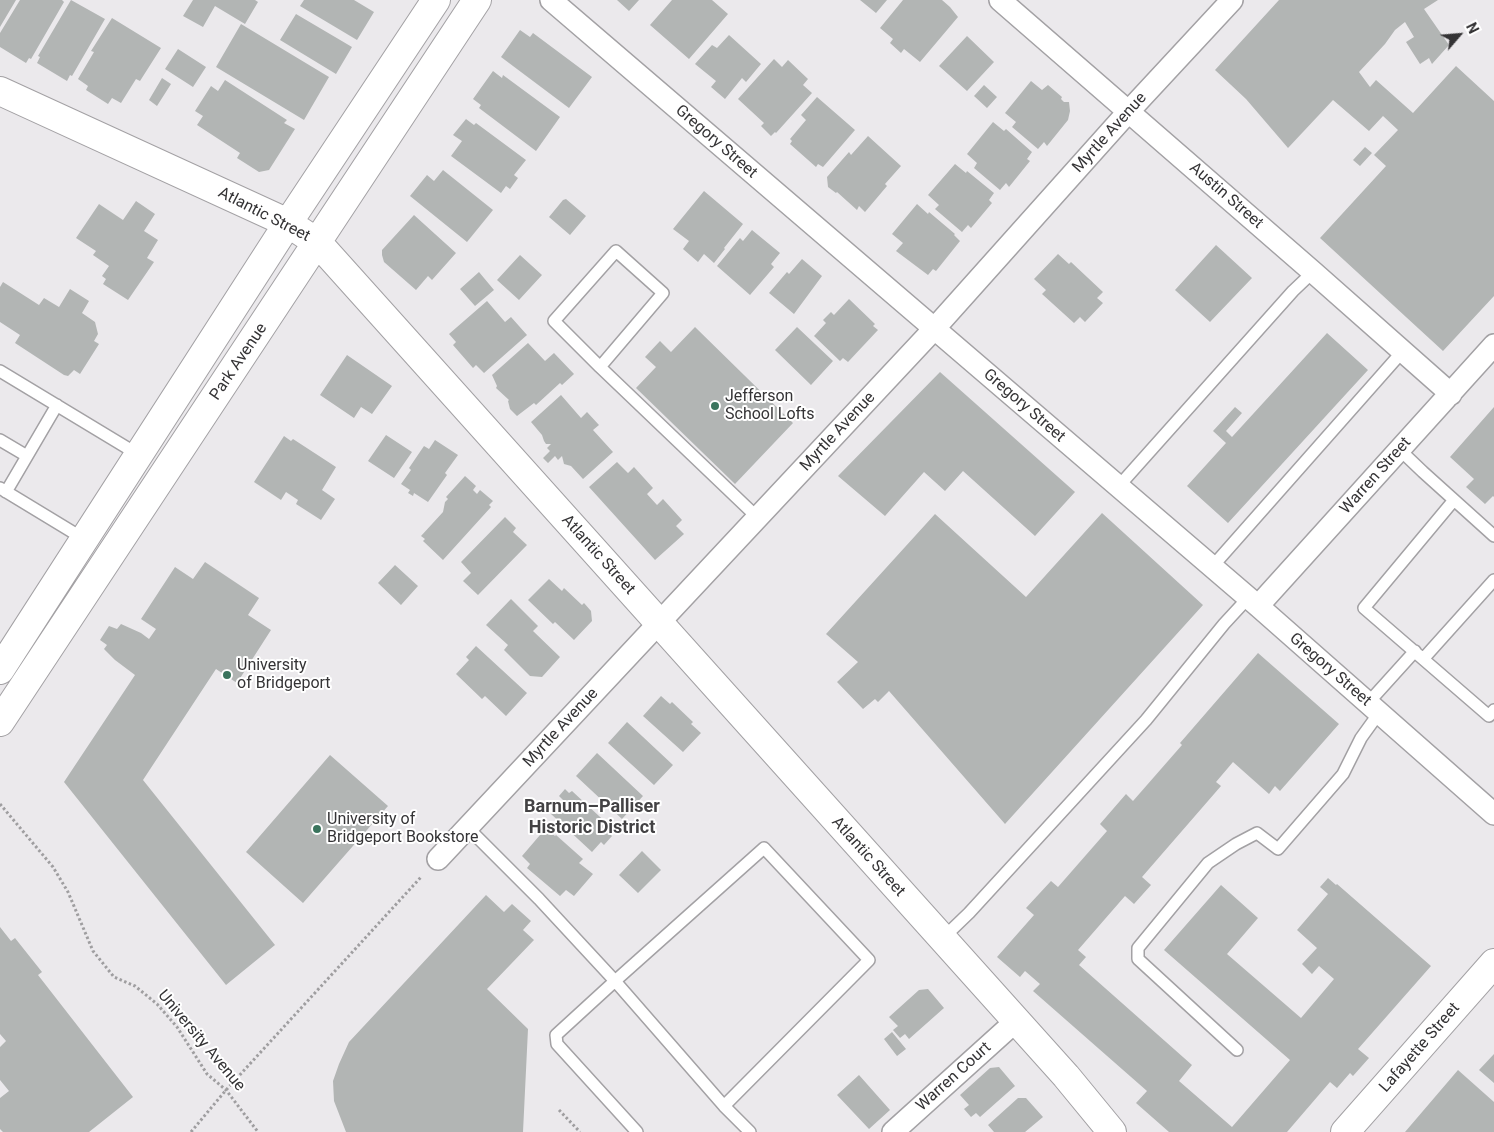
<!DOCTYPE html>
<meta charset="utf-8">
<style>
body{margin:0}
#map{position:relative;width:1494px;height:1132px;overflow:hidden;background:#ebe9ec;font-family:Roboto,sans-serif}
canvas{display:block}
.north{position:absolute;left:1434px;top:10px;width:50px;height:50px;-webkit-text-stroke:4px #fff;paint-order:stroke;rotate:63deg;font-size:14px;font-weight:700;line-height:20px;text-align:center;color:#343335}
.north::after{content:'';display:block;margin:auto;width:18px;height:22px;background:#343335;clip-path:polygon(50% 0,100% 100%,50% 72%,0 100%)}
</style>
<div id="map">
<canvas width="1494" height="1132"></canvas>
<div class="north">N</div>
</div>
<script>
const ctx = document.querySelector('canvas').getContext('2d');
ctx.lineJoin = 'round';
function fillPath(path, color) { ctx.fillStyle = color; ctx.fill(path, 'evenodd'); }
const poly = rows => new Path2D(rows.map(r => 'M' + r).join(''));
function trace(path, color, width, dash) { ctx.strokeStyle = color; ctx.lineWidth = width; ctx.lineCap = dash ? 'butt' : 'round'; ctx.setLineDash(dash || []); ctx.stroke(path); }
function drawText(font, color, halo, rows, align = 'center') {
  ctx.font = font + ' Roboto,sans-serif'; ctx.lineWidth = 4; ctx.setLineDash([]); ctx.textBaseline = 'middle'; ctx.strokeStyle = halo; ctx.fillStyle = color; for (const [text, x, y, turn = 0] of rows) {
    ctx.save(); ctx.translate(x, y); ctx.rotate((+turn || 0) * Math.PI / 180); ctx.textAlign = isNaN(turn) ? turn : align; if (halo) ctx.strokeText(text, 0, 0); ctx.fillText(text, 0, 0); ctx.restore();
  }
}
fillPath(poly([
 [0,0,16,0,0,27],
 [20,0,62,0,64,2,31,59,29,58,26,63,0,47,0,33],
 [71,0,105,19,72,76,70,75,67,81,37,63,40,57,38,56],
 [193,0,255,0,258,2,245,24,215,6,203,27,183,16],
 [304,0,354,0,374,12,357,40,300,6],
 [617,0,639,0,629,11],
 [672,0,712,0,728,14,689,59,650,25],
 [860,0,887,0,876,13],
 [903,0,942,0,950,7,958,17,920,62,904,49,901,53,890,43,893,39,880,28],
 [1279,0,1438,0,1424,9,1449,45,1432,64,1429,58,1420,64,1406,42,1414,37,1405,22,1395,30,1385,44,1359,72,1370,87,1376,80,1413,113,1456,66,1494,101,1494,296,1443,351,1320,238,1386,166,1374,155,1398,130,1383,116,1369,131,1333,100,1288,148,1246,99,1215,70],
 [296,14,352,47,336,74,280,40],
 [112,18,161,48,140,81,136,79,121,103,112,98,108,104,86,90,88,86,78,79,94,52,91,51],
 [241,24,329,77,304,120,216,67],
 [520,30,530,37,533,33,592,77,569,108,501,57],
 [729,35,761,64,746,82,742,78,725,99,711,87,716,81,695,64,712,45,717,48],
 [967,36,994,62,967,91,939,66],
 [178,49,206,67,193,87,165,69],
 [774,59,782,67,788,60,808,79,803,85,812,93,776,133,775,132,771,136,761,126,764,123,738,99],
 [493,71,502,78,503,75,560,117,536,151,479,108,481,105,473,99],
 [162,78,171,84,157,106,149,100],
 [225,80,287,120,284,123,295,129,269,170,259,172,237,158,240,153,197,125,203,116,195,111,211,86,218,91],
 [1031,81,1042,90,1048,85,1062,97,1061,99,1064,102,1069,102,1070,111,1068,120,1047,146,1044,142,1038,149,1012,127,1016,122,1005,113],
 [984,85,997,97,987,108,974,96],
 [817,97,855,130,823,167,818,164,816,167,790,144,792,141,790,139,806,120,801,115],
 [466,119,474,125,476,123,526,160,514,175,518,178,510,189,506,186,501,193,451,156,462,141,453,135],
 [993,122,1004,131,1006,129,1032,152,1027,159,1030,161,1009,187,1006,183,1000,190,974,168,977,163,967,154],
 [868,136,901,166,885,184,887,186,865,212,859,206,857,210,837,192,836,193,828,187,827,177,849,152,851,155],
 [1365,147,1372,153,1360,166,1353,160],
 [955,164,966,173,967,171,994,193,989,200,992,203,971,228,968,225,962,232,935,209,939,205,928,195],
 [443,170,493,210,467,242,410,196,427,175,434,181],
 [704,191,743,224,724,248,725,249,714,263,704,254,698,262,683,249,689,241,673,229],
 [566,199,586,216,570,235,549,217,563,200],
 [136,201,155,214,144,231,158,240,147,258,154,262,128,300,103,284,106,279,102,276,109,266,93,255,96,251,76,238,99,204,123,220],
 [917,204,928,214,929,212,955,234,954,235,960,241,936,271,933,269,928,275,896,251,903,243,892,234],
 [414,215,456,253,432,280,428,276,416,290,384,262,382,255,382,250],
 [752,230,780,253,771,264,774,267,750,295,717,266,740,238,743,241],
 [1216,245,1252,278,1210,322,1175,290],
 [1058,254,1069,264,1071,262,1103,292,1097,298,1103,303,1085,322,1080,317,1074,323,1042,294,1046,290,1034,279],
 [520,255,542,275,519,300,497,280],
 [802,259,822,276,794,314,769,293,787,272,789,274],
 [479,272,494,290,475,306,460,289],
 [3,282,39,305,44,298,59,307,70,289,89,301,82,313,95,322,98,334,94,341,99,344,80,374,74,370,68,376,64,375,15,343,20,335,0,322,0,287],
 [849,299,875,324,873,326,878,330,848,362,843,358,840,361,814,336,826,323,823,320,831,312,834,315],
 [487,301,505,322,511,317,527,335,484,373,476,365,473,368,453,345,456,342,449,334],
 [695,327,793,423,735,484,636,388,656,367,645,357,660,341,671,352],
 [797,327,833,361,811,385,775,350],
 [1327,333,1368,370,1228,523,1187,486,1226,443,1213,431,1235,407,1242,413,1226,431,1232,437],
 [528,343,545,361,554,353,574,374,562,385,560,383,536,405,534,403,517,416,510,409,508,401,509,400,496,388,497,386,492,375],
 [347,355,392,386,372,414,361,407,354,418,320,395],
 [940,372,1075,492,1035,536,963,471,945,491,924,472,885,516,838,476],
 [561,395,581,418,587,412,599,425,593,430,613,452,583,479,571,466,564,464,562,456,558,460,555,456,548,463,543,458,550,451,547,448,551,444,546,444,544,441,542,435,531,422],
 [1494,407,1494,497,1493,496,1485,504,1466,487,1474,479,1450,457],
 [386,435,412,452,394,478,368,461],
 [284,436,291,441,293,439,336,467,322,490,335,499,321,520,296,504,298,500,286,492,281,500,254,482],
 [435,440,458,455,445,473,447,475,428,502,414,493,413,496,408,493,410,490,401,484,411,470,409,468,424,446,429,449],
 [617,462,628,473,634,467,653,488,647,494,657,505,663,499,682,520,676,526,684,534,655,560,589,487],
 [465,476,476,486,473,490,477,494,480,490,493,501,489,505,491,507,443,560,423,541,425,539,421,536,443,512,445,502,448,499,446,497],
 [1102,513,1203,605,1005,824,889,691,878,702,875,699,863,709,837,682,858,662,826,634,935,514,1026,597],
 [505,517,516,528,513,532,527,545,478,595,463,581,471,573,461,562],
 [205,562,259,598,248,615,271,630,237,683,216,669,143,780,275,945,226,985,64,782,135,675,115,660,104,649,107,645,100,640,109,626,117,629,121,624,141,633,149,639,156,629,141,619,175,567,193,579],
 [395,565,418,586,401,605,378,583],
 [549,579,562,591,564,588,582,605,584,603,591,611,592,621,574,640,555,622,553,624,528,600],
 [511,599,538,626,533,631,560,657,542,677,530,676,504,650,508,645,486,625],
 [476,646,527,693,506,716,485,696,482,699,456,674,469,660,466,657],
 [1258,653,1339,724,1280,791,1275,786,1269,794,1233,762,1216,782,1221,786,1142,877,1151,885,1134,904,1125,896,1078,950,1086,957,1079,965,1192,1065,1179,1081,1232,1127,1290,1060,1164,950,1221,885,1258,918,1227,954,1301,1018,1334,979,1319,966,1312,974,1302,964,1317,948,1297,930,1328,894,1320,887,1328,878,1336,885,1337,884,1431,966,1358,1049,1369,1058,1353,1076,1350,1073,1337,1088,1330,1082,1287,1132,1169,1132,1136,1103,1147,1091,1033,991,1040,984,1025,971,1020,977,997,957,1034,915,1026,908,1051,881,1058,887,1107,831,1100,824,1126,794,1133,801,1182,745,1180,743],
 [661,696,670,704,672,702,693,722,691,724,701,733,683,752,643,716],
 [627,722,673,765,654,785,608,743],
 [597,753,643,796,622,819,576,776],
 [330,755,388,806,303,903,246,852],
 [565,789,569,793,572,791,613,829,609,833,612,836,604,845,601,842,592,852,551,814,563,800,559,796],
 [546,828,555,836,556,835,583,859,579,863,593,874,574,896,566,890,560,896,527,868,530,864,522,856],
 [642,851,661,870,638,893,619,875],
 [486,895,504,912,512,904,531,921,523,930,534,940,487,989,528,1029,523,1132,346,1132,334,1101,333,1081,339,1064,349,1042],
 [0,927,11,941,15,938,42,972,38,975,133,1097,89,1132,3,1132,0,1129,0,1098,9,1091,0,1080,0,1047,6,1041,0,1034],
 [928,989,944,1008,909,1039,905,1034,900,1038,893,1030,898,1026,889,1017,919,990],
 [892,1032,906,1049,897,1056,884,1039],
 [1494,1054,1494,1083,1479,1070],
 [999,1067,1015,1086,980,1117,976,1113,971,1117,964,1109,969,1105,960,1095,990,1068],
 [1458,1070,1494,1102,1494,1132,1405,1132],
 [859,1075,890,1110,869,1129,837,1095],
 [1018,1098,1026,1098,1043,1117,1025,1132,994,1132,988,1125]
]), '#b2b5b4');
const lane = poly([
 [600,367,554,321,616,251,663,293,600,367,758,518],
 [0,371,139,455],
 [0,440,27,456],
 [1400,450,1423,472,1494,536],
 [1118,487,1293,291,1313,272],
 [0,488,84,539],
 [6,492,57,405],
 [1454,500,1364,608,1489,716,1494,710],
 [1212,567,1402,352],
 [1424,658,1494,580],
 [1368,703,1415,651],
 [467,827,539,899,615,981,556,1035,557,1044,637,1132],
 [942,939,969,913,1146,720,1224,624,1248,598],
 [1237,1050,1138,959,1138,948,1208,863,1236,844,1257,833,1278,849,1343,774,1361,738,1379,713],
 [724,1106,615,981,764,848,869,960,724,1106,750,1132]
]);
const street = poly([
 [551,0,1258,606,1494,814],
 [1000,0,1313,272,1451,394],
 [1258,606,1494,345],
 [438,859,934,329,1129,111,1232,0],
 [893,1132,1016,1021]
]);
const secondary = poly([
 [0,91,288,223,318,243,1066,1076,1112,1132],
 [0,670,288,223,436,0],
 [0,722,477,0],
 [1345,1132,1494,963]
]);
trace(lane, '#a3a1a4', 14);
trace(street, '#a3a1a4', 24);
trace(secondary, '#a3a1a4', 30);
trace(poly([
 [0,804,53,867,68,892,93,951,114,977,135,986,157,1004,177,1027,207,1074,226,1090,258,1132],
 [559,1110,580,1132],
 [191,1132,226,1090,422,876]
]), '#9f9ea0', 3, [2.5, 2.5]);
trace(lane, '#fff', 11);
trace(street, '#fff', 21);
trace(secondary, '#fff', 28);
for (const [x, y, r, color] of [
 [715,406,5,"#3a745d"],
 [227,675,5,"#3a745d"],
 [317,829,5,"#3a745d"]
]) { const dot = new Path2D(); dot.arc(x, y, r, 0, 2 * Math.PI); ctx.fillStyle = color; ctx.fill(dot); trace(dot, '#fff', 2); }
drawText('16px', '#343335', '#fff', [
 ["Myrtle Avenue",1110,133,-48],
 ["Gregory Street",716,142,41],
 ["Austin Street",1226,196,41],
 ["Atlantic Street",264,215,27],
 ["Park Avenue",239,362,-56],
 ["Gregory Street",1024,406,41],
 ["Myrtle Avenue",838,432,-47],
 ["Warren Street",1376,476,-48],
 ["Atlantic Street",598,555,48],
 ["Gregory Street",1330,670,41],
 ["Myrtle Avenue",561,728,-47],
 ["Atlantic Street",868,857,48],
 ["University Avenue",201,1041,50],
 ["Lafayette Street",1420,1048,-49],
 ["Warren Court",954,1077,-42]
]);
drawText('16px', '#343335', '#fff', [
 ["Jefferson",725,397],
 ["School Lofts",725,415],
 ["University",237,666],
 ["of Bridgeport",237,684],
 ["University of",327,820],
 ["Bridgeport Bookstore",327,838]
], 'left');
drawText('bold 18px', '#434244', '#fff', [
 ["Barnum–Palliser",592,807],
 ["Historic District",592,828]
]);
</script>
